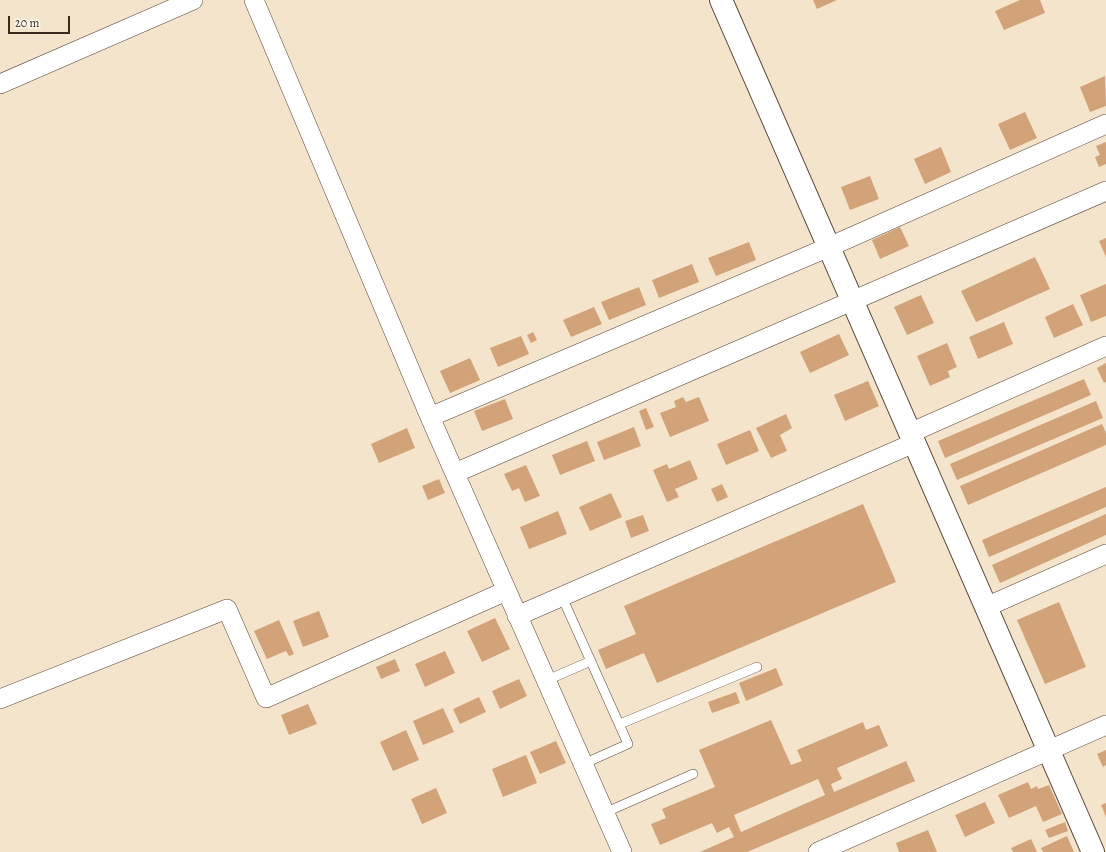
<!DOCTYPE html>
<style>
body{margin:0}
#map{position:relative;width:1106px;height:852px;overflow:hidden;background:#f5e4cc;font-family:Alegreya,serif}
canvas{display:block}
.scale{position:absolute;left:8px;top:16px;width:62px;height:18px;box-sizing:border-box;border:2px solid #3b2a1e;border-top:0;padding-left:5px;font-size:12px;line-height:14px;white-space:nowrap;color:#3b2a1e;-webkit-text-stroke:3px #fbf7ec;paint-order:stroke}
</style>
<div id="map">
<canvas width="1106" height="852"></canvas>
<div class="scale">20 m</div>
</div>
<script>
const ctx = document.querySelector('canvas').getContext('2d');
ctx.lineJoin = 'round';
function fillPath(path, color) { ctx.fillStyle = color; ctx.fill(path, 'evenodd'); }
const poly = rows => new Path2D(rows.map(r => 'M' + r).join(''));
function trace(path, color, width, dash) { ctx.strokeStyle = color; ctx.lineWidth = width; ctx.lineCap = dash ? 'butt' : 'round'; ctx.setLineDash(dash || []); ctx.stroke(path); }
fillPath(poly([
 [813,0,837,0,817,9],
 [1020,0,1040,0,1045,13,1004,30,995,11],
 [1105,76,1106,106,1090,112,1080,87],
 [1025,112,1037,138,1010,150,998,124],
 [1106,142,1106,164,1099,167,1095,157,1100,155,1096,146],
 [941,147,951,172,925,184,914,159],
 [870,176,879,199,850,210,841,187],
 [900,227,909,246,880,259,872,240],
 [1106,238,1106,257,1099,241],
 [749,242,756,260,716,276,708,258],
 [1035,257,1050,289,976,322,961,291],
 [692,264,699,282,659,298,652,280],
 [1106,284,1106,316,1091,322,1080,295],
 [639,287,646,305,609,320,601,302],
 [921,295,934,323,907,335,894,307],
 [1073,304,1083,325,1054,338,1045,317],
 [594,307,602,324,571,337,563,320],
 [1004,322,1013,344,978,359,969,337],
 [533,332,537,340,531,343,527,335],
 [839,334,849,355,810,373,800,352],
 [521,336,529,354,498,367,490,348],
 [947,343,957,367,948,371,950,377,930,386,917,356],
 [470,358,480,380,450,393,440,371],
 [1106,363,1106,382,1104,383,1097,368],
 [1084,379,1091,395,945,458,938,441],
 [868,381,879,406,845,421,834,395],
 [683,397,686,402,699,397,709,421,670,437,660,413,676,407,674,401],
 [505,399,513,419,482,431,474,411],
 [1096,401,1103,418,957,480,950,464],
 [646,408,654,427,646,430,639,411],
 [786,414,792,428,780,435,787,451,771,458,756,428],
 [1102,424,1106,433,1106,445,968,505,960,486],
 [634,427,641,446,604,460,597,442],
 [407,428,415,448,379,463,371,444],
 [750,430,759,451,726,465,717,444],
 [587,441,595,461,560,475,552,455],
 [690,460,698,479,675,489,679,497,667,502,653,470,667,464,669,469],
 [526,465,540,496,525,502,519,488,512,491,504,474],
 [439,479,445,493,428,500,422,486],
 [722,484,728,497,717,502,711,489],
 [1106,487,1106,507,989,557,982,540],
 [611,493,622,517,590,531,579,507],
 [863,504,896,582,657,683,644,653,606,669,598,650,636,634,624,606],
 [558,511,567,534,529,549,520,527],
 [1106,514,1106,535,1000,583,992,565],
 [643,515,649,531,631,538,625,521],
 [1059,602,1086,667,1045,684,1017,620],
 [319,611,329,637,303,647,293,621],
 [495,618,510,649,482,662,467,631],
 [279,620,294,654,289,656,286,651,267,659,254,631],
 [445,651,455,673,425,687,415,664],
 [395,659,400,671,381,679,376,667],
 [776,668,783,685,746,701,739,683],
 [519,679,527,696,500,709,492,691],
 [736,692,740,703,712,713,708,702],
 [479,697,486,712,460,724,453,709],
 [308,704,317,724,289,735,281,715],
 [443,708,454,732,423,745,413,721],
 [771,720,791,765,802,761,797,750,863,722,866,730,879,725,888,746,837,768,842,779,831,784,834,792,906,761,915,781,747,852,700,852,734,837,729,827,717,833,712,823,660,845,651,824,666,818,662,809,715,787,699,750],
 [818,779,825,795,741,832,734,815],
 [406,730,419,760,393,771,380,742],
 [556,741,566,763,540,774,530,752],
 [1106,750,1106,765,1103,767,1097,754],
 [526,755,537,783,503,797,492,769],
 [1028,782,1031,789,1037,786,1038,789,1049,785,1062,814,1043,822,1036,806,1009,818,998,795],
 [436,788,447,813,422,824,411,799],
 [985,802,995,823,965,837,955,815],
 [1106,803,1106,817,1101,805],
 [1065,822,1068,831,1049,838,1045,830],
 [928,830,937,852,899,852,896,843],
 [1067,836,1074,852,1043,852,1041,848],
 [1031,839,1037,852,1013,852,1011,848]
]), '#d2a279');
const service = poly([
 [562,597,628,744,583,764],
 [545,681,591,661],
 [620,724,757,667],
 [604,813,693,774]
]);
const minor = poly([
 [254,0,430,417,622,852],
 [0,84,193,0],
 [430,417,829,247,1106,124],
 [910,433,1106,346],
 [455,473,1106,191],
 [986,607,1106,554],
 [517,616,914,443],
 [0,699,227,609,266,698,506,591],
 [818,852,1106,725]
]);
const tertiary = poly([
 [721,0,1093,852]
]);
trace(service, '#574638', 10);
trace(minor, '#574638', 20);
trace(tertiary, '#574638', 24);
trace(service, '#fff', 9);
trace(minor, '#fff', 19);
trace(tertiary, '#fff', 22);
</script>
